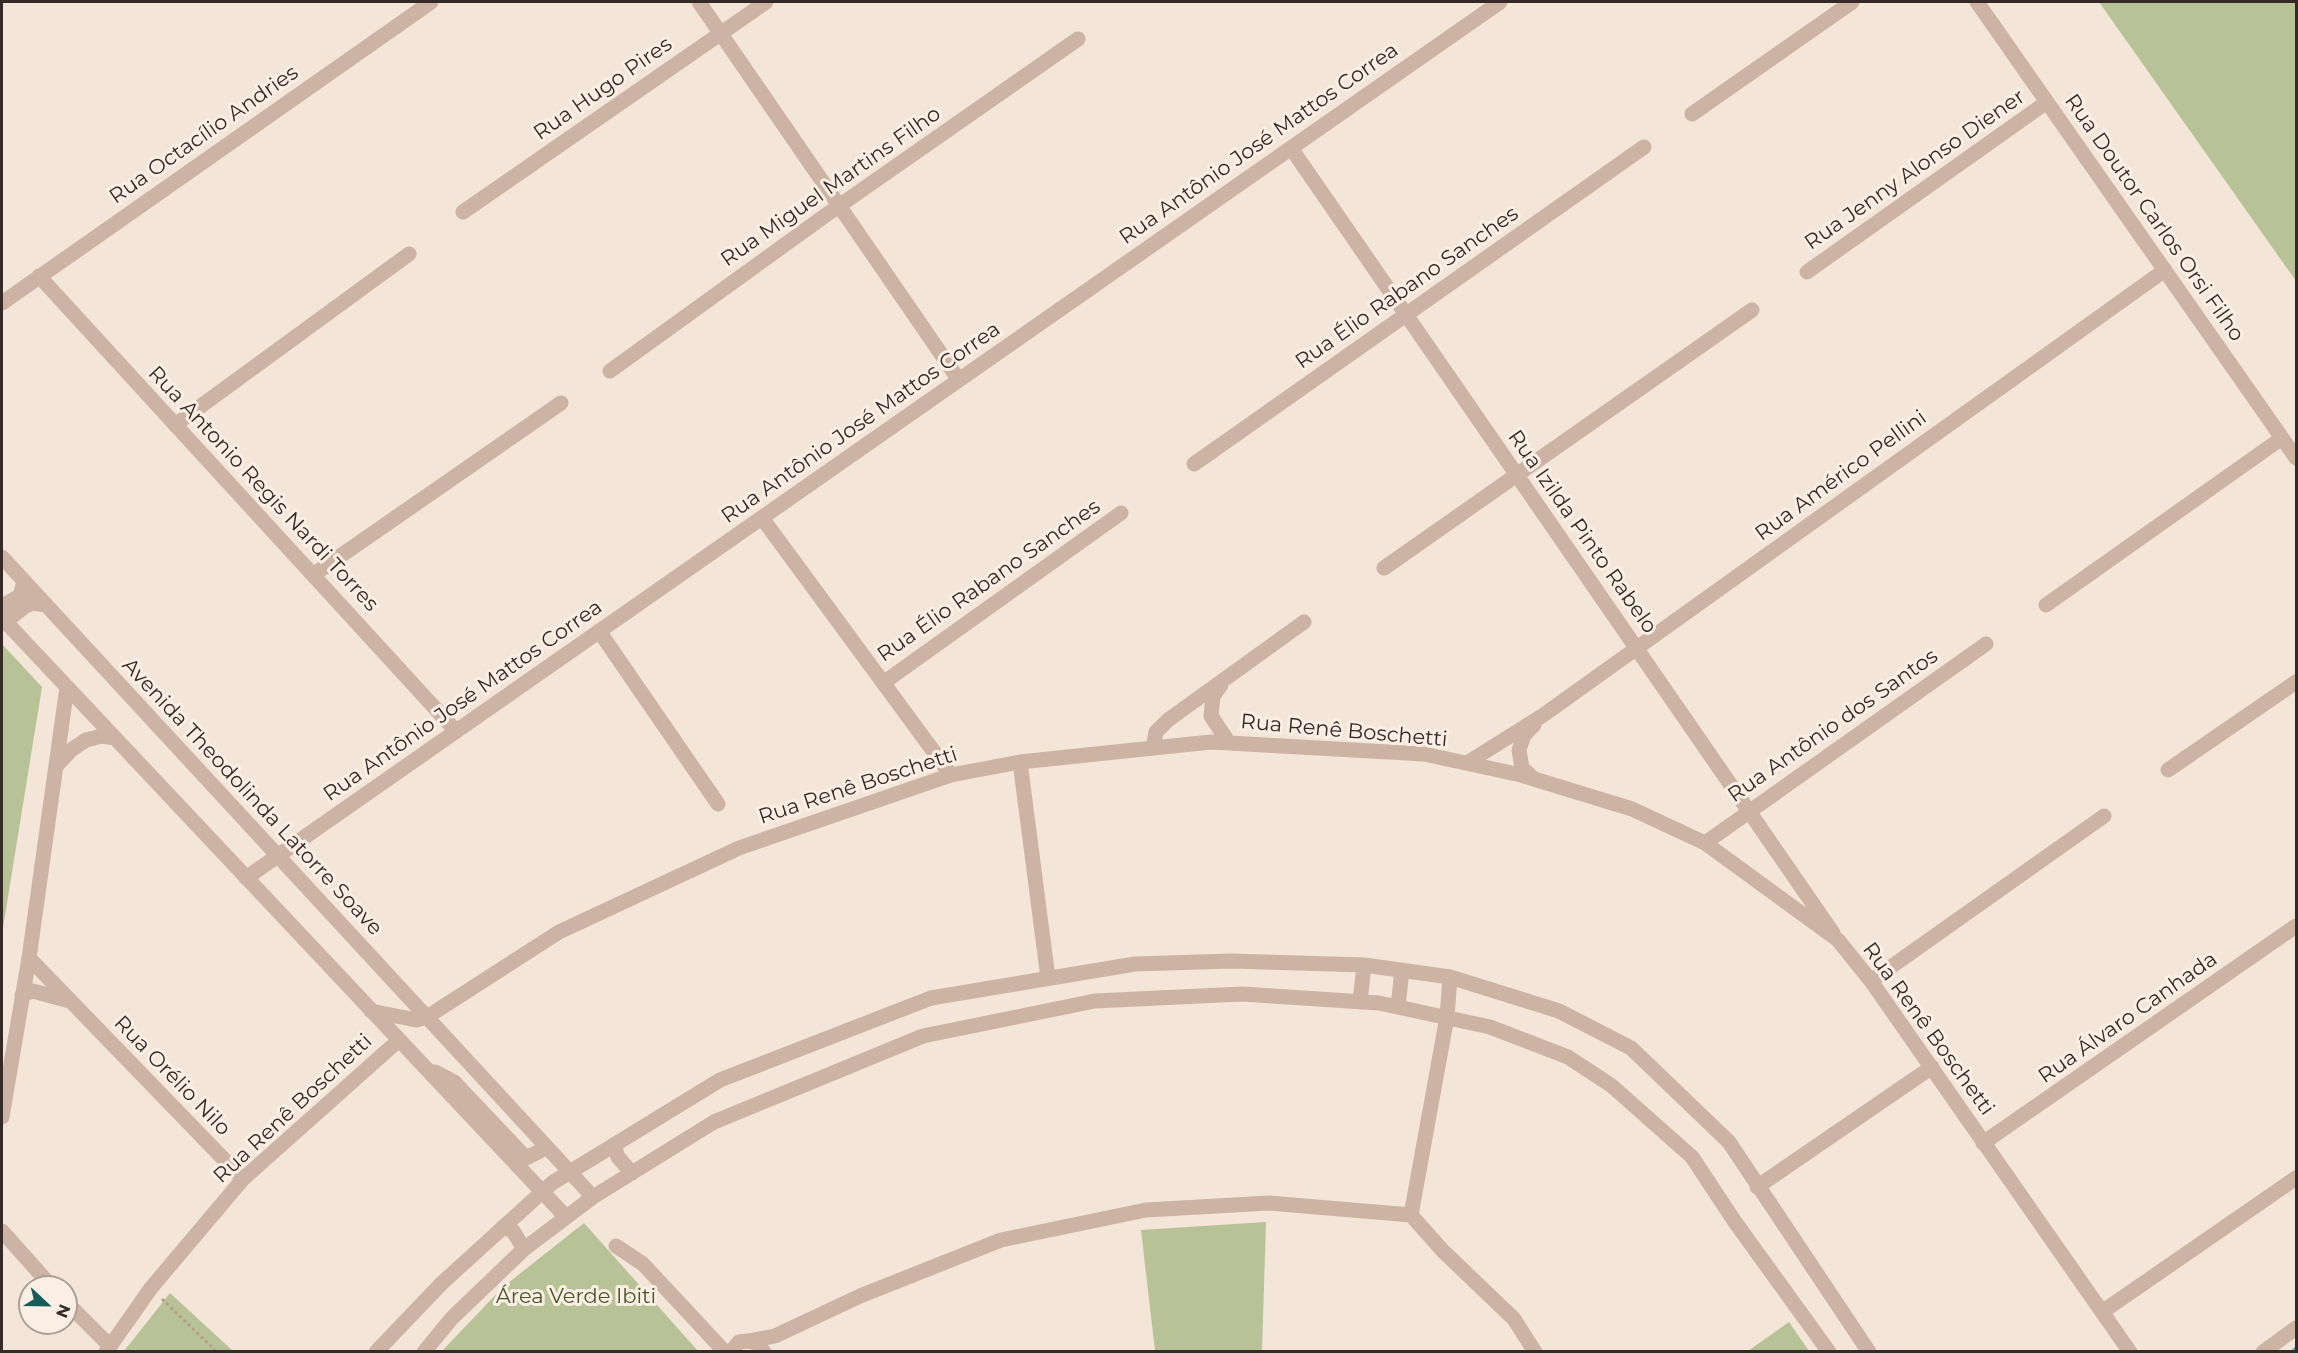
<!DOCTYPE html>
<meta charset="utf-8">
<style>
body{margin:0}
#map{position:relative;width:2298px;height:1353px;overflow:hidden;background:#f3e5d8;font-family:Montserrat,sans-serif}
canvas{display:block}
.frame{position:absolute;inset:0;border:3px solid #362a26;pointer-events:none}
.north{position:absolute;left:18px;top:1275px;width:60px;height:60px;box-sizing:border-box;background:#fbefe5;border:2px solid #aca099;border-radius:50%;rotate:112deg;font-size:16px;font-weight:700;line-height:24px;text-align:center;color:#362a26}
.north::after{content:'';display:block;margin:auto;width:21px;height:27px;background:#185b5b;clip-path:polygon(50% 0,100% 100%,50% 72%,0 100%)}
</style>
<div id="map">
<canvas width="2298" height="1353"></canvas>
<div class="frame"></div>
<div class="north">N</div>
</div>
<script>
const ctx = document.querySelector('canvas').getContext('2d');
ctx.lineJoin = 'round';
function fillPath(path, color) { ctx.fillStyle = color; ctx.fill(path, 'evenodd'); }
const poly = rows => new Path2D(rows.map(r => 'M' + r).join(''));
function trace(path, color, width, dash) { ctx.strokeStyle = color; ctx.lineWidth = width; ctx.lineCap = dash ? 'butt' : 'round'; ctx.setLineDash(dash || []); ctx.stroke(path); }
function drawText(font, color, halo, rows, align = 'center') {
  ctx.font = font + ' Montserrat,sans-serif'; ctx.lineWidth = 6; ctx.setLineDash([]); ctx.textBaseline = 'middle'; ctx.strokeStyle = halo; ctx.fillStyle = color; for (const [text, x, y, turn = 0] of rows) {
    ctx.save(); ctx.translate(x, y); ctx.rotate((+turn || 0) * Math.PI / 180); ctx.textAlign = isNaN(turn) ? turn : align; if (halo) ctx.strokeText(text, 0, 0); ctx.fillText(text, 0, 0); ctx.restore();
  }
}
fillPath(poly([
 [2099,2,2296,2,2296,282,2296,281],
 [2,644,42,687,2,934],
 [1266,1222,1262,1351,1155,1351,1141,1230],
 [584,1223,698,1351,442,1351,503,1287],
 [170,1293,233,1351,124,1351],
 [1789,1322,1809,1351,1747,1351,1748,1351]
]), '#b7c397');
trace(poly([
 [2293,1352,2296,1349]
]), '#75b2b1', 5);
trace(poly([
 [162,1299,217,1352]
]), '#b89d8e', 3, [3, 3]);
trace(poly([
 [699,2,959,380],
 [1977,2,2296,458],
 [1692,114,1852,2],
 [1291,148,1833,933],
 [463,212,766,2],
 [1807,272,2047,102],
 [39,276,455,730],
 [2,303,431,2],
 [610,371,826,215,1078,39],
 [175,425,409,254],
 [1194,464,1644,147],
 [762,518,951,775],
 [2,557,593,1197],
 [1384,568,1752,310],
 [313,575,561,403],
 [2046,605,2282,438],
 [2,606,20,596,24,581],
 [2,618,566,1217],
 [9,626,10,618,24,607,32,603,46,605],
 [599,631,718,804],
 [883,683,1121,513],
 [1221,685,1213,696,1211,716,1229,743],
 [1153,748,1156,732,1168,720,1304,622],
 [1020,762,1048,978],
 [1467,763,1542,716,2165,270],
 [56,766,71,750,86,740,102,736,115,738],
 [2168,770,2296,682],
 [1533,778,1522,768,1519,750,1524,735,1534,725],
 [1705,843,1986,644],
 [246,878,1500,2],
 [29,958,243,1179],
 [1450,977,1447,1017,1411,1215,1443,1251,1514,1319,1535,1352],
 [1871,981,2104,816],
 [22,995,33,991,66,1000],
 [1360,1002,1364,965],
 [1398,1007,1402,970],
 [371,1011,416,1020,427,1017,559,932,739,848,951,775,1020,762,1211,742,1424,754,1521,775,1632,809,1705,843,1838,940,1871,981,2130,1352],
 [435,1072,454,1082,526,1158,540,1151,544,1144],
 [2,1117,29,958,67,687],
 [1983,1143,2296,926],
 [614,1145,618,1157,632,1173],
 [1757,1187,1932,1067],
 [503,1227,513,1231,524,1249],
 [2,1231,52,1287],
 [616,1246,643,1264,725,1352],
 [66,1302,110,1346],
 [2102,1312,2296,1178],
 [748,1341,775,1336,860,1296,1001,1240,1146,1210,1269,1203,1411,1215],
 [106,1352,151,1288,243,1179,399,1040],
 [376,1352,442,1283,552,1183,720,1080,931,998,1135,964,1231,961,1364,965,1450,977,1559,1011,1631,1048,1729,1142,1869,1352],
 [424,1352,452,1318,524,1249,593,1197,714,1122,923,1036,1095,1001,1242,994,1379,1003,1490,1027,1568,1057,1612,1086,1692,1157,1735,1222,1829,1352],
 [731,1352,739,1342,748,1341,757,1343,764,1352],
 [2263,1352,2296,1328]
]), '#ccb3a3', 15);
drawText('21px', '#362a26', '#fbefe5', [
 ["Rua Hugo Pires",603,89,-35],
 ["Rua Octacílio Andries",204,135,-35],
 ["Rua Antônio José Mattos Correa",1259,144,-35],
 ["Rua Jenny Alonso Diener",1915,170,-35],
 ["Rua Miguel Martins Filho",831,187,-35],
 ["Rua Doutor Carlos Orsi Filho",2154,218,55],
 ["Rua Élio Rabano Sanches",1407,288,-35],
 ["Rua Antônio José Mattos Correa",861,423,-35],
 ["Rua Américo Pellini",1841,476,-36],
 ["Rua Antonio Regis Nardi Torres",263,489,47],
 ["Rua Izilda Pinto Rabelo",1582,532,55],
 ["Rua Élio Rabano Sanches",989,581,-35],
 ["Rua Antônio José Mattos Correa",463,701,-35],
 ["Rua Antônio dos Santos",1833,726,-35],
 ["Rua Renê Boschetti",1344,731,5],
 ["Rua Renê Boschetti",858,786,-18],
 ["Avenida Theodolinda Latorre Soave",252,797,47],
 ["Rua Álvaro Canhada",2128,1018,-35],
 ["Rua Renê Boschetti",1928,1029,54],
 ["Rua Orélio Nilo",172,1076,46],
 ["Rua Renê Boschetti",293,1109,-43]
]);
drawText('21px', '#485728', '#fbefe5', [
 ["Área Verde Ibiti",576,1297]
]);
</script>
